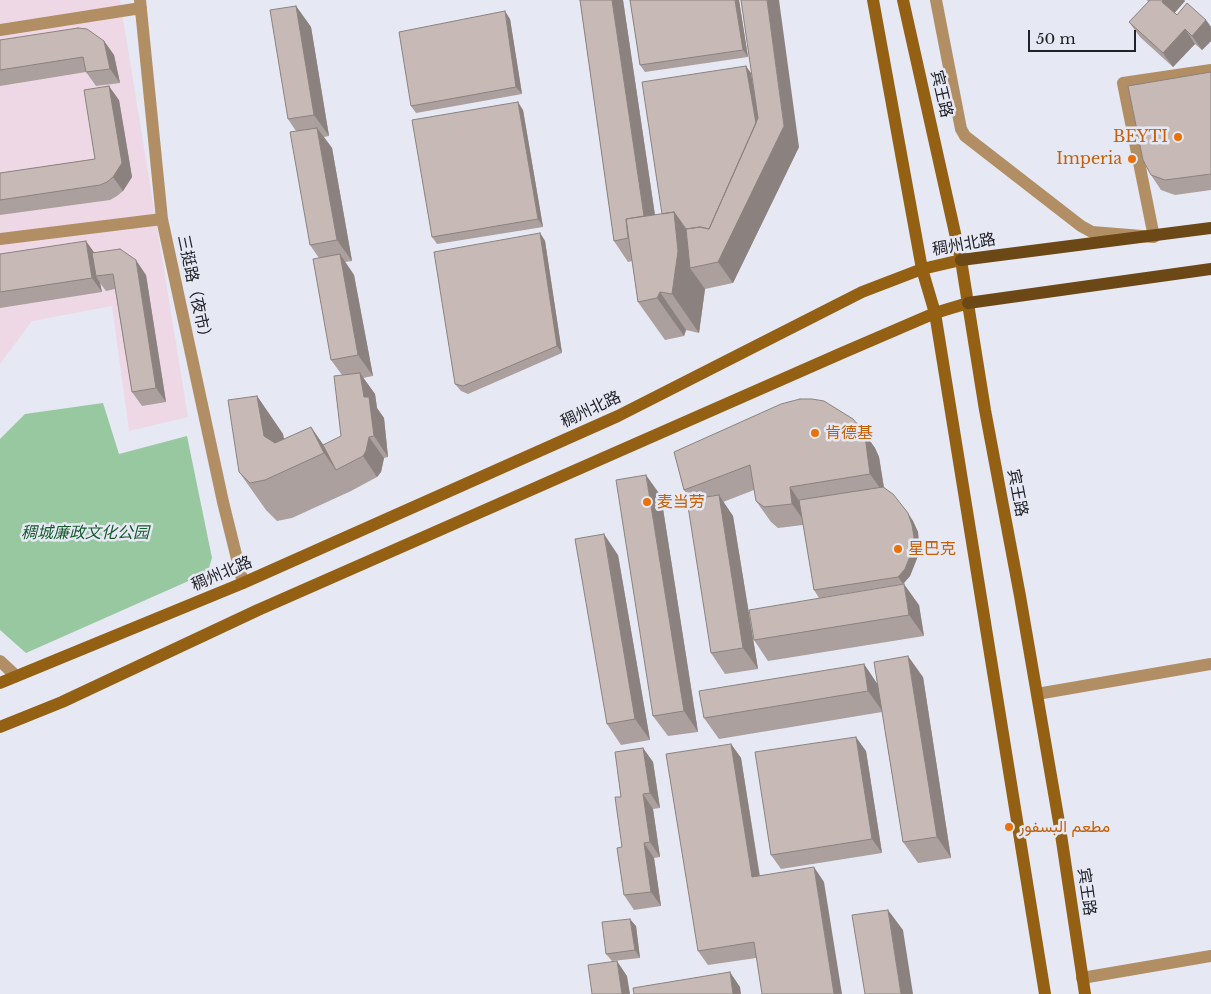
<!DOCTYPE html>
<meta charset="utf-8">
<style>
body{margin:0}
#map{position:relative;width:1211px;height:994px;overflow:hidden;background:#e6e8f4;font-family:"Libre Baskerville",serif}
canvas{display:block}
.scale{position:absolute;left:1028px;top:30px;width:108px;height:22px;box-sizing:border-box;border:2px solid #212227;border-top:0;padding-left:6px;font-size:15px;line-height:18px;white-space:nowrap;color:#212227;-webkit-text-stroke:4px #e6e8f4;paint-order:stroke}
</style>
<div id="map">
<canvas width="1211" height="994"></canvas>
<div class="scale">50 m</div>
</div>
<script>
const ctx = document.querySelector('canvas').getContext('2d');
ctx.lineJoin = 'round';
function fillPath(path, color) { ctx.fillStyle = color; ctx.fill(path, 'evenodd'); }
const poly = rows => new Path2D(rows.map(r => 'M' + r).join(''));
function trace(path, color, width, dash) { ctx.strokeStyle = color; ctx.lineWidth = width; ctx.lineCap = dash ? 'butt' : 'round'; ctx.setLineDash(dash || []); ctx.stroke(path); }
function drawText(font, color, halo, rows, align = 'center') {
  ctx.font = font + ' "Libre Baskerville",Vazirmatn,"Noto Sans SC",serif'; ctx.lineWidth = 5; ctx.setLineDash([]); ctx.textBaseline = 'middle'; ctx.strokeStyle = halo; ctx.fillStyle = color; for (const [text, x, y, turn = 0] of rows) {
    ctx.save(); ctx.translate(x, y); ctx.rotate((+turn || 0) * Math.PI / 180); ctx.textAlign = isNaN(turn) ? turn : align; if (halo) ctx.strokeText(text, 0, 0); ctx.fillText(text, 0, 0); ctx.restore();
  }
}
fillPath(poly([
 [0,0,120,0,188,417,129,431,112,306,32,321,0,364]
]), '#eed8e5');
fillPath(poly([
 [103,403,119,454,187,436,212,558,209,568,202,575,26,653,0,630,0,439,25,414]
]), '#98c8a0');
trace(poly([
 [140,0,162,219,223,502,243,583],
 [936,0,961,129,965,136,1081,226,1092,232,1154,237,1123,83,1211,70],
 [0,30,141,8],
 [0,239,162,219],
 [0,661,16,676],
 [1037,694,1211,664],
 [1082,978,1211,956]
]), '#b18e64', 12);
trace(poly([
 [873,0,922,269,935,313,1045,994],
 [903,0,961,260,985,410,1020,596,1060,828,1085,994],
 [0,683,243,583,618,416,862,292,922,269,961,260],
 [0,727,62,702,258,610,842,353,935,313,968,303]
]), '#946013', 12);
trace(poly([
 [961,260,1211,228],
 [968,303,1211,269]
]), '#6c4816', 12);
fillPath(poly([
 [580,0,623,0,655,215,662,214,799,147,733,283,705,289,699,333,686,330,684,336,665,340,638,302,632,261,628,262,614,241],
 [630,0,739,0,748,57,645,72,640,65],
 [1147,0,1184,0,1185,1,1174,13,1177,15,1206,20,1211,27,1211,41,1202,50,1195,44,1173,67,1140,37,1129,22,1148,2],
 [296,6,311,27,329,136,324,137,332,148,352,261,345,262,354,275,373,376,363,378,375,394,377,408,384,418,388,457,384,458,381,472,377,477,351,491,292,518,277,521,266,510,239,472,257,396,283,434,284,439,311,427,323,445,341,436,342,375,331,360,319,258,310,245,296,131,288,119],
 [510,19,522,94,416,113,411,106],
 [0,40,104,41,114,55,120,83,96,86,86,72,0,86],
 [1211,72,1211,190,1175,195,1161,190,1151,175],
 [119,100,132,177,123,191,117,196,110,200,0,215,0,173,95,159],
 [523,110,543,227,437,244,432,237],
 [540,233,545,241,562,353,468,394,461,391,455,384],
 [94,253,146,275,166,402,142,406,132,392,115,289,106,291,100,283,102,292,0,308,0,254],
 [860,427,875,448,879,457,884,487,913,521,918,532,919,545,918,556,910,576,903,584,819,598,814,590,803,525,778,528,771,522,756,501,754,490,723,502,733,516,758,669,725,674,711,653,691,500,684,490,674,452],
 [661,496,698,732,668,736,653,716],
 [618,555,650,740,621,745,607,724],
 [919,605,924,636,768,661,754,640],
 [864,664,878,685,923,677,951,858,918,863,903,842,882,712,719,739,704,718],
 [731,744,741,758,760,876,824,882,756,958,708,965,698,951],
 [643,748,653,762,660,808,653,809,660,857,654,858,661,906,634,910,624,895,621,797],
 [866,751,882,853,781,869,771,855],
 [636,926,640,958,612,961,606,954]
]), '#aba09d');
fillPath(poly([
 [612,0,623,0,661,256,647,235],
 [735,0,739,0,748,57,743,50],
 [767,0,779,0,799,147,733,283,718,262,784,126],
 [1163,0,1184,0,1185,1,1172,16,1162,2],
 [296,6,311,27,329,136,314,115],
 [505,11,510,19,522,94,516,87],
 [1206,20,1211,27,1211,41,1202,50,1192,36],
 [1185,29,1195,44,1173,67,1163,53],
 [104,41,114,55,120,83,110,69],
 [746,66,751,73,762,136,715,248],
 [109,86,119,100,132,177,123,191,113,177],
 [518,102,523,110,543,227,538,219],
 [317,128,332,148,352,261,337,240],
 [674,212,700,250,690,268,705,289,699,333,672,294],
 [540,233,545,241,562,353,557,346],
 [86,241,96,255,96,276,100,283,102,292,92,278],
 [340,254,354,275,373,376,358,355],
 [136,260,146,275,166,402,156,388],
 [660,292,686,330,684,336,657,298],
 [360,373,375,394,377,408,384,418,388,457,374,436,364,397],
 [257,396,283,434,289,469,264,436],
 [311,427,338,466,336,470,324,453],
 [860,427,875,448,879,457,885,495,870,474],
 [369,437,384,458,381,472,377,477,363,456],
 [646,475,661,496,698,732,684,711],
 [790,487,804,508,807,525,792,504],
 [719,495,733,516,758,669,743,648],
 [908,513,913,521,918,532,919,545,918,556,910,576,903,584,898,577],
 [604,534,618,555,650,740,635,719],
 [904,584,919,605,924,636,909,615],
 [908,656,923,677,951,858,937,837],
 [864,664,878,685,883,712,868,691],
 [856,737,866,751,882,853,872,839],
 [731,744,741,758,762,892,752,877],
 [643,748,653,762,660,808,650,793],
 [643,794,653,809,660,857,650,842],
 [644,843,654,858,661,906,651,892],
 [814,867,824,882,842,994,834,994],
 [888,910,903,930,913,994,901,994],
 [630,919,636,926,640,958,635,950],
 [617,961,627,976,630,994,622,994],
 [730,972,740,987,741,994,733,994]
]), '#8b827f');
const building = poly([
 [580,0,612,0,644,216,626,219,628,238,614,241,580,0],
 [630,0,735,0,743,50,640,65,630,0],
 [741,0,767,0,784,126,718,262,690,268,686,229,700,227,709,229,758,118,741,0],
 [1150,0,1163,0,1162,2,1177,15,1187,3,1206,20,1192,36,1185,29,1163,53,1129,22,1150,0],
 [296,6,314,115,288,119,270,10,296,6],
 [505,11,516,87,411,106,399,32,505,11],
 [78,28,87,29,104,41,110,69,86,72,83,57,0,70,0,40,78,28],
 [746,66,756,123,709,229,700,227,686,229,674,212,662,214,642,82,746,66],
 [1211,72,1211,174,1165,180,1151,175,1143,160,1128,86,1211,72],
 [109,86,122,163,113,177,107,182,100,185,0,200,0,173,95,159,84,90,109,86],
 [518,102,538,219,432,237,412,120,518,102],
 [317,128,337,240,310,245,290,132,317,128],
 [674,212,678,251,672,294,660,292,657,298,638,302,626,219,674,212],
 [540,233,557,346,463,386,455,384,434,252,540,233],
 [86,241,92,278,0,292,0,254,86,241],
 [120,249,136,260,156,388,132,392,113,274,96,276,92,253,120,249],
 [340,254,358,355,331,360,313,259,340,254],
 [360,373,364,397,369,397,374,436,369,437,366,451,363,456,336,470,323,445,341,436,334,376,360,373],
 [257,396,264,436,275,443,311,427,324,453,265,480,250,483,239,472,228,400,257,396],
 [800,399,812,399,824,401,853,419,860,427,865,436,870,474,790,487,792,504,764,507,756,501,750,465,684,490,674,452,781,404,800,399],
 [646,475,684,711,653,716,616,480,646,475],
 [883,487,893,494,908,513,912,525,914,537,913,549,905,569,898,577,814,590,799,500,883,487],
 [719,495,743,648,711,653,687,500,719,495],
 [604,534,635,719,607,724,575,539,604,534],
 [904,584,909,615,754,640,749,610,904,584],
 [908,656,937,837,903,842,874,662,908,656],
 [864,664,868,691,704,718,699,691,864,664],
 [856,737,872,839,771,855,755,752,856,737],
 [731,744,752,877,814,867,834,994,762,994,754,942,698,951,666,754,731,744],
 [643,748,650,793,643,794,650,842,644,843,651,892,624,895,617,848,622,847,615,797,621,797,615,752,643,748],
 [888,910,901,994,865,994,852,915,888,910],
 [630,919,635,950,606,954,602,922,630,919],
 [617,961,622,994,592,994,588,965,617,961],
 [730,972,733,994,634,994,633,988,730,972]
]);
fillPath(building, '#c7bab6');
trace(building, '#8b827f', 1);
for (const [x, y, r, color] of [
 [1178,137,5,"#e8710a"],
 [1132,159,5,"#e8710a"],
 [815,433,5,"#e8710a"],
 [647,502,5,"#e8710a"],
 [898,549,5,"#e8710a"],
 [1009,827,5,"#e8710a"]
]) { const dot = new Path2D(); dot.arc(x, y, r, 0, 2 * Math.PI); ctx.fillStyle = color; ctx.fill(dot); trace(dot, '#e6e8f4', 2); }
drawText('16px', '#212227', '#e6e8f4', [
 ["宾王路",941,94,77],
 ["稠州北路",964,245,-10],
 ["三挺路（夜市）",194,290,78],
 ["稠州北路",591,410,-25],
 ["宾王路",1017,493,79],
 ["稠州北路",222,574,-23],
 ["宾王路",1086,892,82]
]);
drawText('16px', '#c56008', '#e6e8f4', [
 ["BEYTI",1168,137,"right"],
 ["Imperia",1122,159,"right"],
 ["肯德基",825,433],
 ["麦当劳",657,502],
 ["星巴克",908,549],
 ["مطعم البسفور",1019,827]
], 'left');
drawText('italic 16px', '#155b2c', '#e6e8f4', [
 ["稠城廉政文化公园",85,533]
]);
</script>
